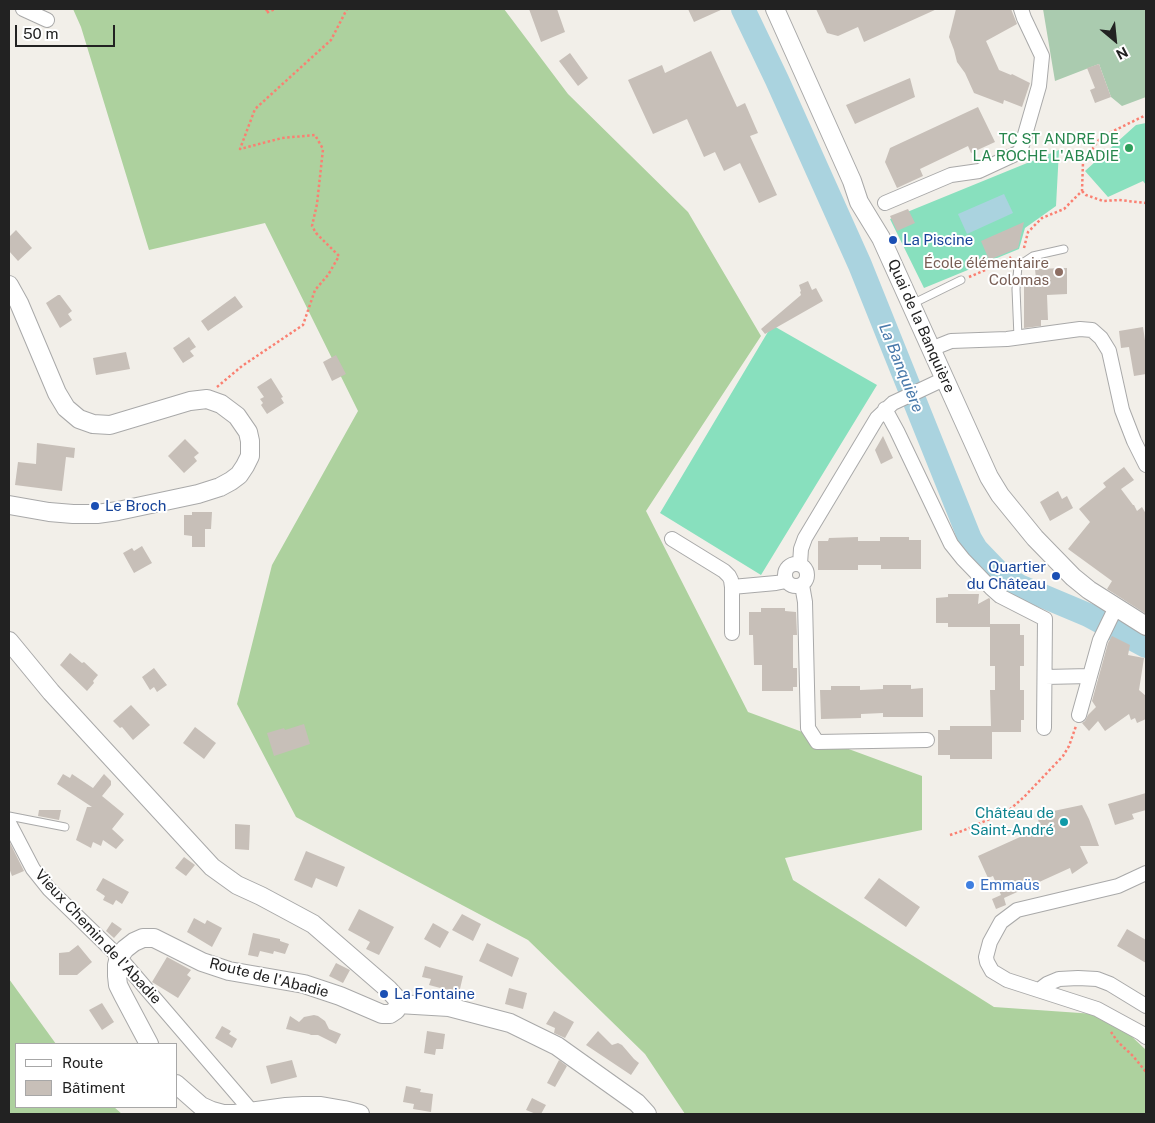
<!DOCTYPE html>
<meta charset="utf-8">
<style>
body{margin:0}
#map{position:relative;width:1155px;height:1123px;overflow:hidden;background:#f2efe9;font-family:"Public Sans",sans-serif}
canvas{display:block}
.frame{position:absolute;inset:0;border:10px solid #222;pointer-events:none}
.legend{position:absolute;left:15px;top:1043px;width:162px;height:65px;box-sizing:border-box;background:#fff;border:1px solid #a7a7a7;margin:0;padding:6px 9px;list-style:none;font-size:15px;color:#222}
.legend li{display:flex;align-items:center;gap:10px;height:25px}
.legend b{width:25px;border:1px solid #a7a7a7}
.north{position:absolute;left:1090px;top:15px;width:50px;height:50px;-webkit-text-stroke:4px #fff;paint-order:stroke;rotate:152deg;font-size:14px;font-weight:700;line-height:20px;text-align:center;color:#222}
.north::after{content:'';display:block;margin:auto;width:18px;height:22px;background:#222;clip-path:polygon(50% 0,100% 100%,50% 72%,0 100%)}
.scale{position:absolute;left:15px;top:25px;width:100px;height:22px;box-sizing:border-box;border:2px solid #222;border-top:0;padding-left:6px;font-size:15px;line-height:18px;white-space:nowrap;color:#222;-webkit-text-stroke:4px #fff;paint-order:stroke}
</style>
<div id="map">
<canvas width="1155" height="1123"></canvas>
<div class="frame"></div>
<ul class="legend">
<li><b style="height:6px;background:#fff"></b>Route</li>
<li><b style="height:14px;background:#c7bfb8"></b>Bâtiment</li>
</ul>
<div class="north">N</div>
<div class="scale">50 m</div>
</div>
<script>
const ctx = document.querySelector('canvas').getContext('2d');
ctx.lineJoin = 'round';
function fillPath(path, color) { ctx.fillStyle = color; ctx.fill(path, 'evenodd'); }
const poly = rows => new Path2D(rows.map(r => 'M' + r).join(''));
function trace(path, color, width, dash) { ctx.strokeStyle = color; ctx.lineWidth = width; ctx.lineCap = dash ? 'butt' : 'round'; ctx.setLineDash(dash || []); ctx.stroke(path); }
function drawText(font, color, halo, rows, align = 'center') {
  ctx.font = font + ' "Public Sans",sans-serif'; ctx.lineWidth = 4; ctx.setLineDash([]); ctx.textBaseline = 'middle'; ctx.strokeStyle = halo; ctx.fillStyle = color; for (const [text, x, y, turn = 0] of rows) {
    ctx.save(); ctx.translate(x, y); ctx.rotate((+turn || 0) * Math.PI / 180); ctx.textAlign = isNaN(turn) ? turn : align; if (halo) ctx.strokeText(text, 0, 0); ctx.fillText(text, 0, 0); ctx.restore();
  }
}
fillPath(poly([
 [73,9,504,9,568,94,688,212,761,336,646,511,748,712,922,776,922,830,785,858,793,880,994,1007,1109,1015,1146,1050,1146,1114,685,1114,645,1054,528,940,296,817,237,704,272,565,358,411,265,223,149,250,81,27],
 [9,979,56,1044,16,1044,16,1107,114,1107,122,1114,9,1114]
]), '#add19e');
fillPath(poly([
 [1043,9,1146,9,1146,97,1122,106,1111,97,1099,64,1055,81]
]), '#aacbaf');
fillPath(poly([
 [1146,123,1146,185,1143,181,1108,197,1085,171,1136,125],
 [1059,150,1056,206,1025,228,1019,249,924,288,890,219],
 [772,325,877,385,761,575,660,513]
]), '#88e0be');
fillPath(poly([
 [1004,194,1013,213,967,234,958,214]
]), '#aad3df');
trace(poly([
 [743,9,777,80,860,265,970,539,976,549,1001,575,1019,586,1088,615,1146,646]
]), '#aad3df', 24);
fillPath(poly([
 [529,9,557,9,565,32,541,42],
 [688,9,723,9,694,22],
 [816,9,937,9,864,42,858,27,838,36,827,33],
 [956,9,1011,9,1017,24,986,41,999,70,1011,75,1012,74,1030,83,1022,107,1004,100,1003,104,974,93,965,73,957,62,954,50,949,37],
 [711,51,737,107,745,103,758,133,750,136,777,195,759,203,740,163,724,171,715,152,704,157,687,119,653,134,628,80,662,65,665,73],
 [570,53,588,78,578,86,559,61],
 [1099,64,1111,97,1095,103,1090,90,1095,88,1087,68],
 [910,78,915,97,855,124,846,105],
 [978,107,995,142,971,153,968,146,920,169,923,176,897,188,885,162,890,148],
 [908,209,915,223,897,231,890,216],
 [1024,222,1018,248,989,260,981,241],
 [16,230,32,248,18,261,9,251,9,237],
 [1067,268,1067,294,1047,295,1048,320,1041,320,1041,326,1024,328,1024,280,1036,279,1035,269],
 [808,281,812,290,816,288,823,301,765,334,761,329,801,295,800,292,801,291,799,285],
 [58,295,60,295,72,311,68,314,72,320,60,328,46,303],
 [235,296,243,307,208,331,201,321],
 [1143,327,1146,347,1146,374,1134,376,1129,347,1121,348,1119,331],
 [189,337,196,347,190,351,194,356,183,363,173,348],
 [126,352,130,369,96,375,93,358],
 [336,355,346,374,332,381,323,362],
 [271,378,283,397,281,398,284,403,267,414,261,405,263,403,260,399,264,397,257,387],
 [883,436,893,458,881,464,875,450],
 [185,439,199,453,194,457,197,461,184,473,168,456],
 [37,443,75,448,74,458,66,457,62,491,15,485,18,462,36,464],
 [1124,467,1134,480,1121,489,1133,505,1134,505,1137,511,1142,507,1146,514,1146,614,1107,589,1112,581,1068,549,1090,522,1079,509,1106,487,1103,483],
 [1058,491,1062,499,1067,496,1073,508,1050,521,1040,502],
 [192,512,212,512,211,529,205,529,205,547,192,547,192,536,184,535,184,515,192,515],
 [858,537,858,541,880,541,880,537,909,537,909,540,921,540,921,569,881,569,881,565,858,565,858,570,818,570,818,541,828,541,829,538],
 [142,546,152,563,134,573,123,553,132,548,134,551],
 [948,594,979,594,978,604,989,598,990,599,990,627,948,627,948,623,936,623,936,598,948,597],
 [761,608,785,608,785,611,796,612,797,635,793,635,793,668,797,668,797,687,793,687,793,691,762,691,762,665,754,665,753,635,749,635,749,612,761,612],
 [990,624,1020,624,1020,635,1024,635,1024,666,1020,666,1020,690,1024,690,1024,720,1021,720,1021,732,992,732,992,759,950,759,950,755,938,755,938,730,950,730,950,726,991,726,990,690,995,690,995,666,990,666],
 [1112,636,1130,645,1128,655,1144,658,1139,690,1146,696,1146,719,1137,723,1135,718,1131,720,1129,714,1105,731,1098,721,1089,731,1082,723,1085,721,1088,715,1096,707,1092,701,1108,643],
 [70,653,82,663,84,662,98,675,93,681,94,683,87,691,60,665],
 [154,668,167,685,157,692,154,687,150,690,142,677],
 [883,685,911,685,911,689,923,688,923,717,883,717,883,713,861,714,861,718,821,719,820,690,831,690,831,686,860,686,860,690,883,689],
 [131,705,150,725,133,740,122,727,120,728,113,721],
 [304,724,310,744,274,756,267,733,284,728,285,730],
 [195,727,216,743,204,759,183,743],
 [63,774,70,778,72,774,93,788,104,774,111,781,111,785,102,796,124,814,112,829,124,840,116,849,103,840,101,846,93,842,91,848,76,840,87,807,92,807,57,784],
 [1146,793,1146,810,1132,814,1134,819,1115,825,1108,804],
 [1082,805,1089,819,1099,846,1080,846,1088,863,1072,874,1070,868,1004,898,1006,905,996,909,992,899,1001,895,993,876,988,878,978,856,1040,828,1038,819,1045,818,1044,813],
 [39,810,61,810,59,820,38,816],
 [235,824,250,825,249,850,235,849],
 [9,841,24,871,12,876,9,868],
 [306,851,345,867,337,887,316,878,312,888,294,880],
 [184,857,195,865,186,876,175,868],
 [103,878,129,892,122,904,116,900,113,905,103,900,105,896,96,890],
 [879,878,920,907,906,927,864,898],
 [359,909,394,927,379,955,366,949,370,942,348,930],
 [462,914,481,924,473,941,452,930],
 [194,918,205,924,207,920,222,928,212,947,187,932],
 [112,922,122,929,114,938,106,931],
 [433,923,449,932,440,948,424,939],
 [1127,929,1146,940,1146,963,1117,946],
 [253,933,280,939,280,941,289,944,285,954,274,951,273,954,260,951,258,957,248,955],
 [487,943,519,958,512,977,479,961],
 [78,945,92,962,77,975,59,975,59,953,69,952],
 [167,957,191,970,187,975,191,978,178,998,152,982],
 [336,963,350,970,343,983,329,976],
 [425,966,463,976,459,993,429,985,431,979,422,977],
 [509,988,527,993,523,1009,505,1004],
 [102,1003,114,1022,102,1030,89,1010],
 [554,1011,574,1022,565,1038,554,1033,555,1028,546,1024],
 [314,1015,318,1016,325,1021,329,1029,341,1034,336,1044,318,1035,311,1035,309,1034,286,1029,290,1016,299,1022,304,1017],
 [222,1026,231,1031,229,1034,237,1039,232,1048,215,1038],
 [427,1031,445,1034,443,1049,436,1049,435,1055,424,1053],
 [598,1031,612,1045,618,1043,622,1045,634,1059,639,1063,631,1075,586,1045],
 [292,1060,297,1077,271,1084,266,1066],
 [559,1060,567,1066,555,1087,547,1083],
 [406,1086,421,1089,420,1092,433,1094,431,1112,413,1109,414,1104,403,1102],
 [532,1098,546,1105,541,1114,536,1114,526,1110]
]), '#c7bfb8');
const service = poly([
 [912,304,961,280],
 [1018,337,1016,289,1018,266,1033,256,1064,249],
 [9,816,65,827]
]);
const minor = poly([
 [23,9,47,20],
 [885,203,951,175,979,171,1020,152,1039,86,1042,56,1024,18,1021,9],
 [931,349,951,341,1007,339,1080,329,1092,330,1101,338,1109,351,1122,410,1134,441,1146,465],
 [885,409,897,431,951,544,963,559,991,588,1000,596,1045,619,1044,728],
 [672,539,724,571,729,576,731,580,732,587,732,633],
 '785 575a11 11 0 1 1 22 0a11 11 0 1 1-22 0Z',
 [800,564,801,549,805,538,877,418,893,403,944,379],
 [802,585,805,602,808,728,817,742,927,740],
 [732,587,776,583,786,581],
 [1045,677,1090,676],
 [1079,715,1100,640,1116,607],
 [9,823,33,869,49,889,119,957,254,1114],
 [1146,873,1118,886,1017,910,1001,922,990,942,986,957,987,962,992,971,1007,980,1097,1009,1141,1033,1146,1037],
 [1039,990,1047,984,1059,979,1078,978,1097,979,1110,984,1146,1006]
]);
const tertiary = poly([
 [775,9,852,181,859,202,881,238,989,477,1000,495,1035,538,1073,577,1089,590,1146,626],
 [9,285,19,303,57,393,66,408,79,419,93,424,110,425,190,401,207,399,221,404,237,416,248,432,250,441,250,456,245,466,239,475,231,481,220,487,198,494,118,511,97,514,73,514,49,512,9,505],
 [9,641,51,692,95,740,212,867,237,885,261,896,313,924,388,989,398,1000,398,1004,396,1010,390,1014,382,1014,340,996,304,984,229,971,202,962,154,938,143,938,134,942,125,949,119,957,117,965,117,976,118,985,123,995,149,1044],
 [398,1004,449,1007,510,1023,557,1046,637,1103,647,1114],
 [176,1084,201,1106,212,1111,223,1114,235,1114,286,1107,303,1106,321,1106,344,1110,360,1114]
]);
trace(service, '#a9a9a9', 9);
trace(minor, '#a9a9a9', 16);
trace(tertiary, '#a9a9a9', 20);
trace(poly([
 [267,9,266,13,275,9],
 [1082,191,1086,195,1103,201,1119,200,1146,203],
 [1024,248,1028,232,1042,218,1064,209,1082,191,1083,162,1101,137,1146,115],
 [969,277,1004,262,1011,257],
 [217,387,242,366,303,325,315,290,328,275,339,256,316,233,312,226,317,204,323,149,315,135,282,138,240,149,255,109,331,40,347,9],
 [950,835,962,831,1008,811,1024,797,1063,756,1069,746,1076,726],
 [1111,1032,1118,1042,1133,1056,1146,1072]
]), '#fa8072', 2.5, [2.5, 2.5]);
trace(service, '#fff', 7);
trace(minor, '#fff', 14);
trace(tertiary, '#fff', 18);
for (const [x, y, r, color] of [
 [1129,148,5,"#2e9e5b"],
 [893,240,5,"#1a4fb4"],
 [1059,272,5,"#8d6e63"],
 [95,506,5,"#1a4fb4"],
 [1056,576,5,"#1a4fb4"],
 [1064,822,5,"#0f9aa8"],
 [970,885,5,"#3f7fe0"],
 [384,994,5,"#1a4fb4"]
]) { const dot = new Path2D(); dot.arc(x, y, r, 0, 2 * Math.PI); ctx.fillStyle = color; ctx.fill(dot); trace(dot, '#fff', 2); }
drawText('15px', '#27864d', '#fff', [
 ["TC ST ANDRE DE",1119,139],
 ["LA ROCHE L'ABADIE",1119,156]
], 'right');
drawText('15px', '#164399', '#fff', [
 ["La Piscine",903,240],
 ["Le Broch",105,506],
 ["Quartier",1046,567,"right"],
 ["du Château",1046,584,"right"],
 ["La Fontaine",394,994]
], 'left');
drawText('15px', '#785e54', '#fff', [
 ["École élémentaire",1049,263],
 ["Colomas",1049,280]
], 'right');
drawText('15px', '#222', '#fff', [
 ["Quai de la Banquière",921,326,66],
 ["Vieux Chemin de l'Abadie",98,937,47],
 ["Route de l'Abadie",269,978,14]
]);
drawText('15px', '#0d838f', '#fff', [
 ["Château de",1054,813],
 ["Saint-André",1054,830]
], 'right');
drawText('15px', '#366cbe', '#fff', [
 ["Emmaüs",980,885]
], 'left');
drawText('italic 16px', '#4a7aab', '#fff', [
 ["La Banquière",901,368,68]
]);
</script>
